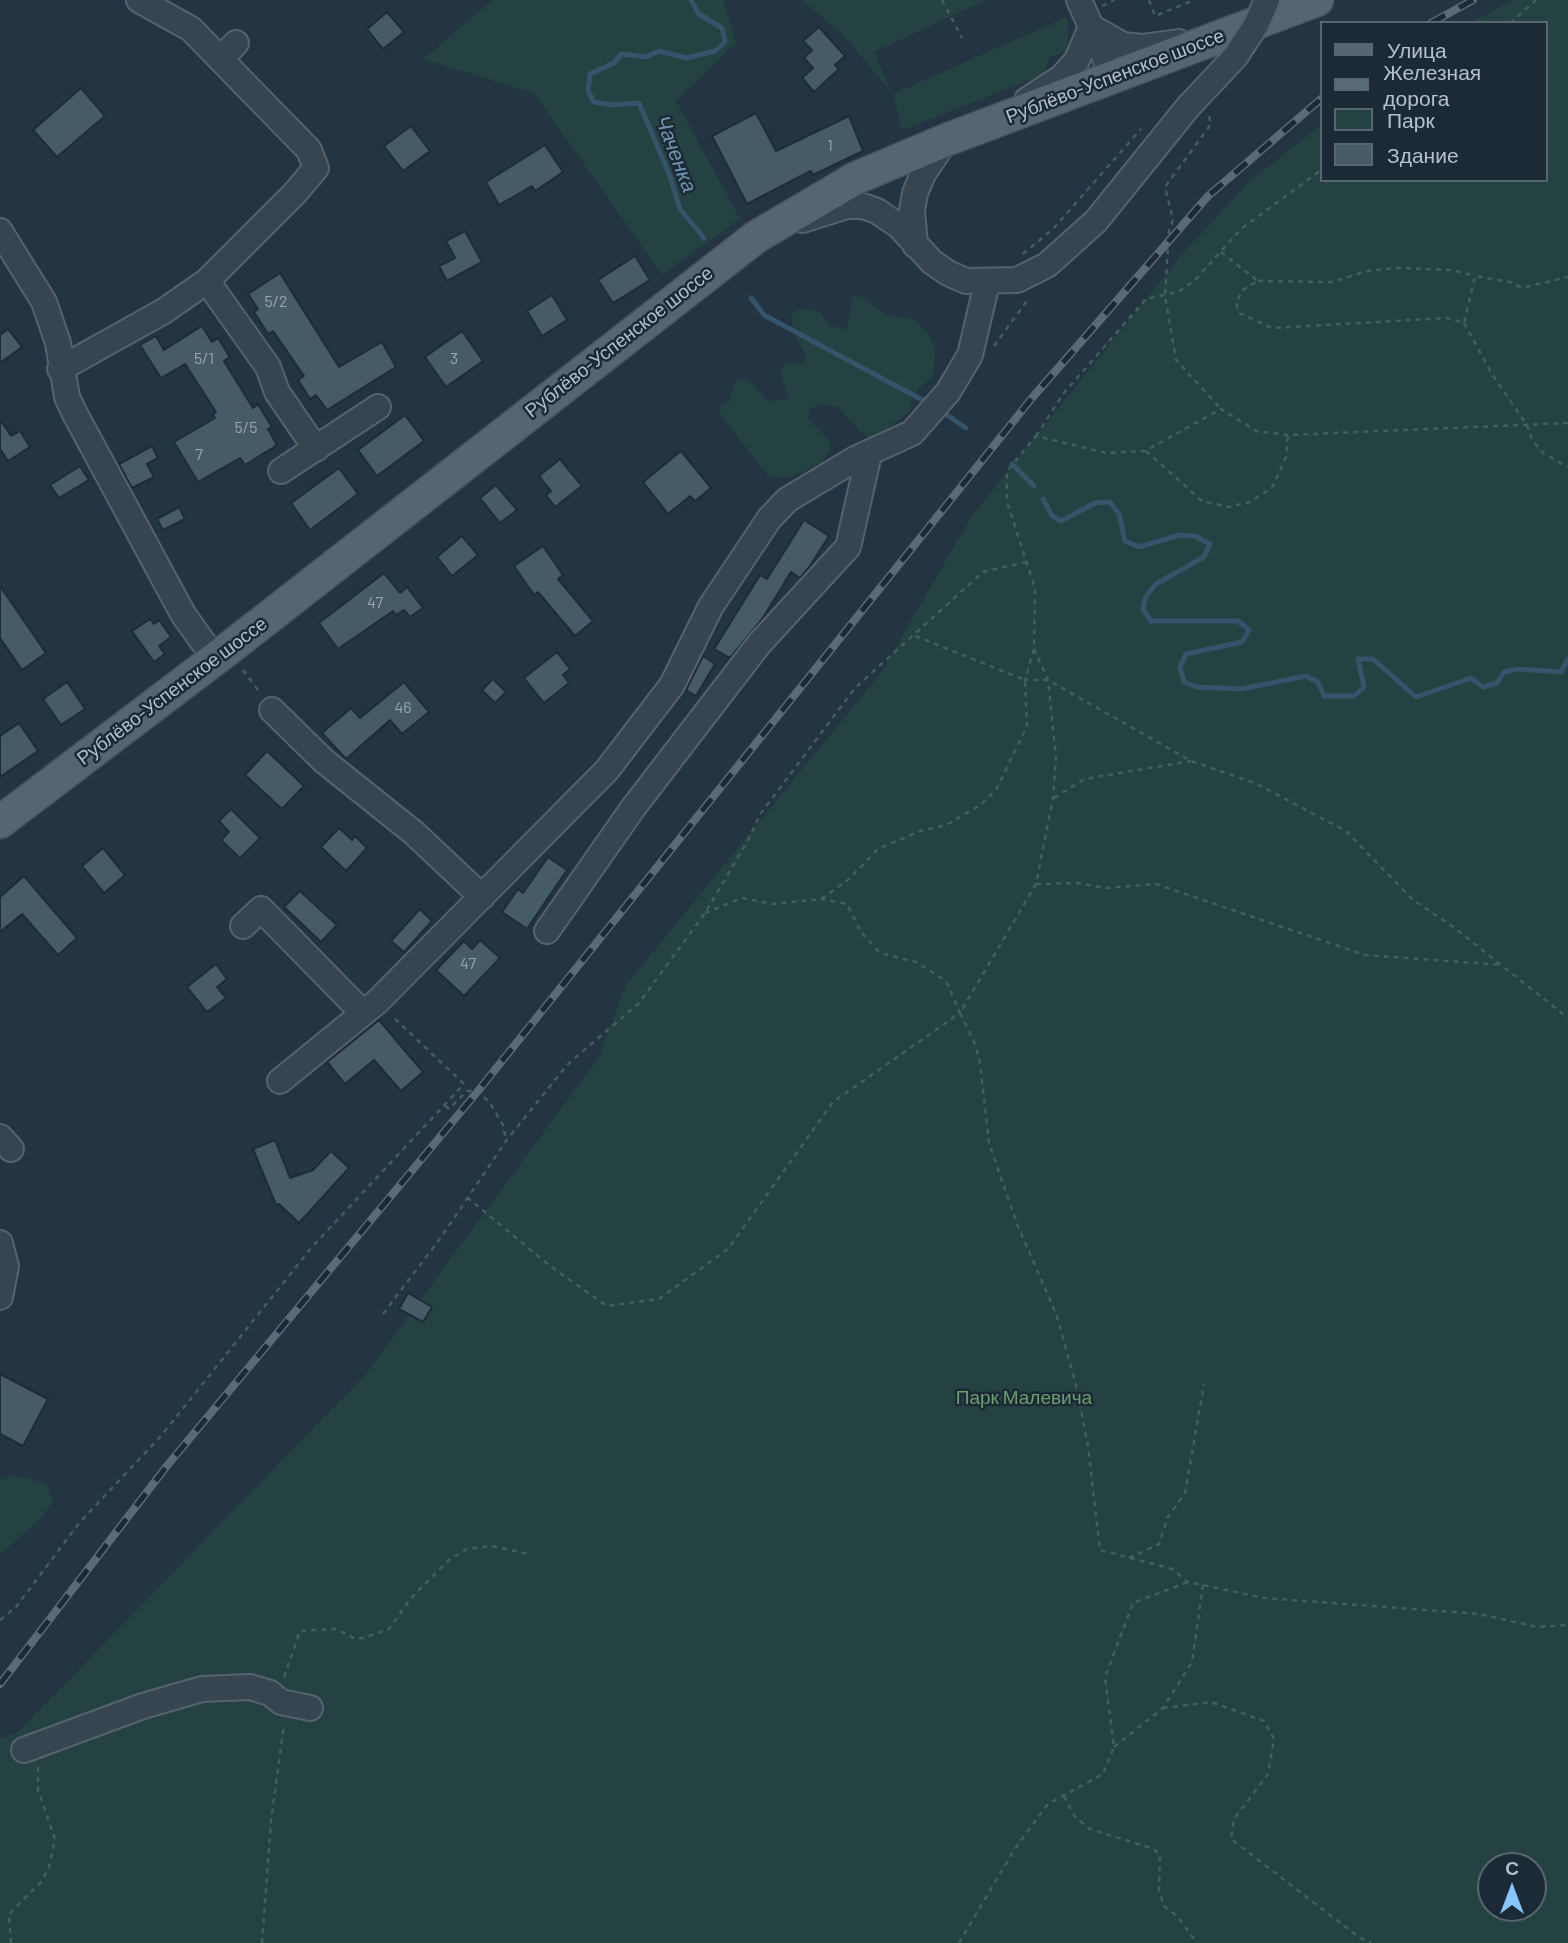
<!DOCTYPE html>
<meta charset="utf-8">
<style>
body{margin:0}
#map{position:relative;width:1568px;height:1943px;overflow:hidden;background:#233442;font-family:Barlow,sans-serif}
canvas{display:block}
.legend{position:absolute;left:1320px;top:21px;width:228px;height:161px;box-sizing:border-box;background:#1c2a36;border:2px solid #596672;margin:0;padding:9px 12px;list-style:none;font-size:21px;color:#b4c0cc}
.legend li{display:flex;align-items:center;gap:14px;height:35px}
.legend b{width:35px;border:2px solid #596672}
.north{position:absolute;left:1477px;top:1852px;width:70px;height:70px;box-sizing:border-box;background:#1c2a36;border:2px solid #596672;border-radius:50%;rotate:0deg;font-size:19px;font-weight:700;line-height:28px;text-align:center;color:#b4c0cc}
.north::after{content:'';display:block;margin:auto;width:24px;height:32px;background:#85c4ff;clip-path:polygon(50% 0,100% 100%,50% 72%,0 100%)}
</style>
<div id="map">
<canvas width="1568" height="1943"></canvas>
<ul class="legend">
<li><b style="height:9px;background:#556571"></b>Улица</li>
<li><b style="height:9px;background:#596a78"></b>Железная дорога</li>
<li><b style="height:19px;background:#254242"></b>Парк</li>
<li><b style="height:19px;background:#475a68"></b>Здание</li>
</ul>
<div class="north">С</div>
</div>
<script>
const ctx = document.querySelector('canvas').getContext('2d');
ctx.lineJoin = 'round';
function fillPath(path, color) { ctx.fillStyle = color; ctx.fill(path, 'evenodd'); }
const poly = rows => new Path2D(rows.map(r => 'M' + r).join(''));
function trace(path, color, width, dash) { ctx.strokeStyle = color; ctx.lineWidth = width; ctx.lineCap = dash ? 'butt' : 'round'; ctx.setLineDash(dash || []); ctx.stroke(path); }
function drawText(font, color, halo, rows, align = 'center') {
  ctx.font = font + ' Barlow,sans-serif'; ctx.lineWidth = 5; ctx.setLineDash([]); ctx.textBaseline = 'middle'; ctx.strokeStyle = halo; ctx.fillStyle = color; for (const [text, x, y, turn = 0] of rows) {
    ctx.save(); ctx.translate(x, y); ctx.rotate((+turn || 0) * Math.PI / 180); ctx.textAlign = isNaN(turn) ? turn : align; if (halo) ctx.strokeText(text, 0, 0); ctx.fillText(text, 0, 0); ctx.restore();
  }
}
fillPath(poly([
 [493,0,723,0,736,43,676,101,740,219,662,275,534,93,423,59],
 [801,0,986,0,874,52,893,94,1067,17,1069,51,1050,57,1043,75,902,130,893,94,842,34],
 [1513,0,1568,0,1568,1943,0,1943,0,1739,18,1732,366,1374,599,1057,626,985,881,673,971,517,1183,253,1251,180,1321,125,1321,180,1545,180,1545,23,1470,23],
 [1491,1866,1533,1866,1533,1908,1491,1908],
 [859,294,887,316,915,319,927,333,936,349,933,376,913,394,910,411,873,440,864,435,837,406,818,404,810,409,808,419,828,439,831,447,822,463,787,478,768,476,720,414,721,404,729,403,735,382,745,378,768,401,788,399,781,373,785,363,803,365,806,356,793,331,792,313,800,309,819,311,831,327,847,329,852,298],
 [11,1476,29,1478,47,1485,53,1502,41,1518,0,1555,0,1481]
]), '#254242');
trace(poly([
 [691,0,699,14,722,28,725,42,715,51,686,58,659,51,646,57,621,54,614,63,590,74,588,91,594,102,612,105,639,103,670,176,680,209,704,238],
 [751,298,764,315,928,403],
 [940,410,966,428],
 [1012,464,1034,486],
 [1043,499,1052,516,1061,521,1095,503,1110,502,1119,514,1125,541,1139,547,1180,535,1195,536,1210,544,1204,557,1156,584,1146,596,1143,609,1151,621,1238,621,1249,630,1242,642,1186,654,1180,667,1184,682,1197,687,1241,689,1306,676,1318,682,1324,696,1354,696,1364,687,1358,659,1373,659,1416,697,1471,678,1483,687,1497,683,1504,672,1518,669,1561,672,1568,659]
]), '#35536a', 5);
const building = poly([
 [387,12,404,32,383,49,367,29,387,12],
 [819,27,845,56,835,65,839,69,814,92,802,78,813,68,804,58,812,50,803,41,819,27],
 [81,88,105,116,57,157,33,130,81,88],
 [756,113,776,151,849,116,863,151,813,175,811,171,747,204,712,136,756,113],
 [411,126,430,151,403,171,384,146,411,126],
 [545,145,563,172,535,191,532,186,499,205,486,182,545,145],
 [465,231,482,262,447,281,439,266,455,258,446,241,465,231],
 [635,256,650,280,613,303,598,280,635,256],
 [280,273,339,367,382,342,396,367,327,410,316,395,310,399,298,380,304,376,273,331,268,334,254,312,258,309,248,294,280,273],
 [552,295,567,320,542,336,527,311,552,295],
 [202,326,212,342,218,338,230,357,224,361,253,408,258,404,272,427,268,429,277,445,245,465,240,458,198,482,174,442,215,418,213,414,216,412,185,364,161,378,140,345,156,336,164,350,202,326],
 [8,329,22,347,0,363,0,335,8,329],
 [462,331,483,361,446,387,425,357,462,331],
 [405,415,424,441,377,476,358,450,405,415],
 [0,419,11,436,20,431,30,447,8,461,0,449,0,419],
 [152,446,158,458,147,464,154,477,132,488,119,464,152,446],
 [681,451,711,488,695,501,690,496,668,514,643,482,681,451],
 [560,459,582,486,555,507,546,495,551,491,539,476,560,459],
 [80,466,89,480,59,498,50,485,80,466],
 [339,468,358,494,310,530,291,503,339,468],
 [496,485,517,510,500,523,480,498,496,485],
 [179,507,185,519,163,530,157,519,179,507],
 [804,520,829,536,810,566,800,578,791,572,763,618,730,658,714,649,760,575,767,579,804,520],
 [462,536,478,555,452,576,437,557,462,536],
 [543,546,563,575,558,579,593,621,575,636,538,592,534,595,514,566,543,546],
 [384,573,400,593,407,587,423,608,410,617,404,610,396,615,393,611,338,649,319,623,384,573],
 [0,586,46,653,22,670,0,638,0,586],
 [150,619,154,624,159,620,171,637,159,646,165,654,154,662,132,631,150,619],
 [557,652,570,669,563,675,569,683,544,703,524,678,557,652],
 [703,656,715,664,696,696,686,690,703,656],
 [493,679,506,692,495,703,482,690,493,679],
 [67,682,85,709,61,725,43,699,67,682],
 [404,682,429,712,402,734,390,720,346,759,322,733,351,708,360,718,404,682],
 [19,723,38,751,0,777,0,736,19,723],
 [267,751,304,786,282,809,245,775,267,751],
 [231,809,260,838,240,858,221,840,229,832,219,821,231,809],
 [339,828,352,840,355,836,367,848,346,871,321,847,339,828],
 [103,848,125,875,104,893,82,866,103,848],
 [548,857,567,870,527,929,502,912,518,889,523,893,548,857],
 [24,876,77,938,58,955,22,914,0,932,0,897,24,876],
 [300,891,337,925,321,942,284,907,300,891],
 [420,909,432,921,404,952,391,941,420,909],
 [480,940,500,958,464,996,436,970,464,941,472,949,480,940],
 [216,964,227,979,217,987,226,998,207,1012,187,987,216,964],
 [379,1020,423,1072,401,1091,374,1060,345,1084,327,1062,379,1020],
 [275,1140,290,1178,313,1170,331,1151,349,1168,299,1223,279,1204,276,1205,253,1149,275,1140],
 [408,1293,432,1307,423,1322,399,1309,408,1293],
 [0,1374,48,1399,23,1446,0,1434,0,1374]
]);
fillPath(building, '#475a68');
trace(building, '#1e2c38', 2);
const minor = poly([
 [1079,0,1114,78],
 [1091,27,1123,45,1142,47,1179,42],
 [221,59,236,43],
 [1027,100,1062,77,1077,60,1091,27],
 [803,220,847,206,863,206,877,211,899,226,932,262,948,273,966,281,1017,280,1047,265,1096,221,1188,107],
 [0,231,44,302,58,343,67,397,74,412,183,614,215,659],
 [915,245,912,211,915,193,923,174,946,140],
 [207,281,268,367,277,392,316,449],
 [60,369,164,311,207,281,295,193,316,168,309,150,191,29,139,0],
 [281,471,378,407],
 [272,710,324,761,414,833,482,897],
 [243,926,261,909,363,1013],
 [547,931,633,808,759,644,848,547,869,454],
 [280,1081,377,1002,607,770,672,685,711,606,769,519,787,500,855,459,912,433,948,392,970,355,987,283],
 [0,1137,11,1149],
 [0,1243,6,1266,0,1297],
 [24,1750,143,1706,202,1689,250,1687,270,1693,281,1702,310,1708]
]);
const major = poly([
 [0,822,228,649,756,237,856,178,946,140,1317,0]
]);
trace(minor, '#55636f', 28);
trace(major, '#44515d', 35);
trace(poly([
 [942,0,962,38],
 [1149,0,1155,16,1194,0],
 [1102,6,1114,0],
 [1510,23,1536,0],
 [1209,116,1211,124,1165,187,1173,220,1169,230,1165,296,1176,360,1221,409],
 [1221,252,1258,281,1244,289,1236,302,1239,313,1272,328,1447,318,1464,323,1475,276,1510,282,1522,288,1568,277],
 [1023,254,1053,229,1141,129],
 [1258,281,1333,282,1367,271,1397,268,1452,270,1475,276],
 [1464,323,1492,374,1527,425,1532,440,1544,454,1568,467],
 [994,346,1029,298],
 [1568,423,1288,435,1256,431,1221,409,1145,451,1106,453,1036,436,1007,471,1007,502,1035,588,1034,649,1025,680,1048,680,1191,761,1255,783,1346,831,1413,900,1452,926,1568,1018],
 [1036,436,1063,394,1146,299,1178,292,1195,280,1241,229,1321,170],
 [1146,451,1202,501,1229,507,1250,502,1272,488,1286,457,1288,435],
 [1034,649,1048,680,1056,757,1053,798,1036,884,960,1013,975,1044,980,1063,989,1143,1017,1224,1057,1316,1076,1385,1088,1446,1100,1550,1172,1569,1188,1582,1265,1598,1479,1614,1537,1627,1568,1625],
 [243,670,260,693],
 [1054,798,1084,779,1191,761],
 [1036,884,1077,883,1106,888,1156,884,1365,955,1503,965],
 [705,913,742,898,773,904,821,899,848,880,878,849,920,831,946,825,979,806,996,790,1027,726,1025,680,913,635],
 [445,1106,449,1109,467,1091,478,1091,490,1103,503,1125,506,1141],
 [467,1197,550,1266,607,1306,659,1299,728,1249,833,1102,960,1013,946,981,916,962,880,953,861,932,847,904,821,899],
 [383,1314,442,1236,506,1141,567,1065,639,1003,705,913,747,842,761,813,855,688,983,572,1026,562],
 [1129,1558,1159,1544,1168,1517,1185,1493,1204,1384],
 [0,1620,16,1607,80,1522,161,1436,312,1247,464,1084,392,1016],
 [284,1677,300,1631,336,1629,356,1639,363,1638,389,1629,411,1598,450,1559,467,1549,492,1546,529,1554],
 [1163,1708,1211,1702,1264,1721,1274,1739,1268,1774,1234,1819,1231,1839,1360,1938,1371,1943],
 [1114,1747,1163,1708,1192,1662,1203,1585],
 [1064,1796,1075,1817,1090,1829,1154,1849,1160,1855,1159,1892,1165,1907,1176,1915,1197,1943],
 [11,1943,9,1914,41,1882,49,1867,55,1839,38,1790,38,1767],
 [262,1943,271,1821,284,1725],
 [959,1943,1014,1850,1048,1804,1103,1774,1114,1747,1105,1677,1133,1603,1188,1582]
]), '#435e5e', 2.5, [5, 5]);
trace(minor, '#374551', 24);
trace(major, '#556571', 32);
const rail = poly([
 [1431,23,1473,0],
 [0,1684,166,1467,478,1091,1032,398,1208,196,1321,99]
]);
trace(rail, '#596a78', 8);
trace(rail, '#1c2a36', 5, [16]);
const minorBridge = poly([
 [1188,107,1235,57,1256,25,1267,0]
]);
trace(minorBridge, '#55636f', 28, []);
trace(minorBridge, '#374551', 24);
drawText('16px', '#99a6b3', null, [
 ["1",830,146],
 ["5/2",276,302],
 ["5/1",204,359],
 ["3",454,359],
 ["5/5",246,428],
 ["7",199,455],
 ["47",375,603],
 ["46",403,708],
 ["47",468,964]
]);
drawText('19px', '#b4c0cc', '#1c2a36', [
 ["Рублёво-Успенское шоссе",1115,76,-21],
 ["Рублёво-Успенское шоссе",619,342,-38],
 ["Рублёво-Успенское шоссе",172,691,-37]
]);
drawText('19px', '#699e6e', '#1c2a36', [
 ["Парк Малевича",1024,1398]
]);
drawText('italic 21px', '#7196b1', '#1c2a36', [
 ["Чаченка",676,154,69]
]);
</script>
